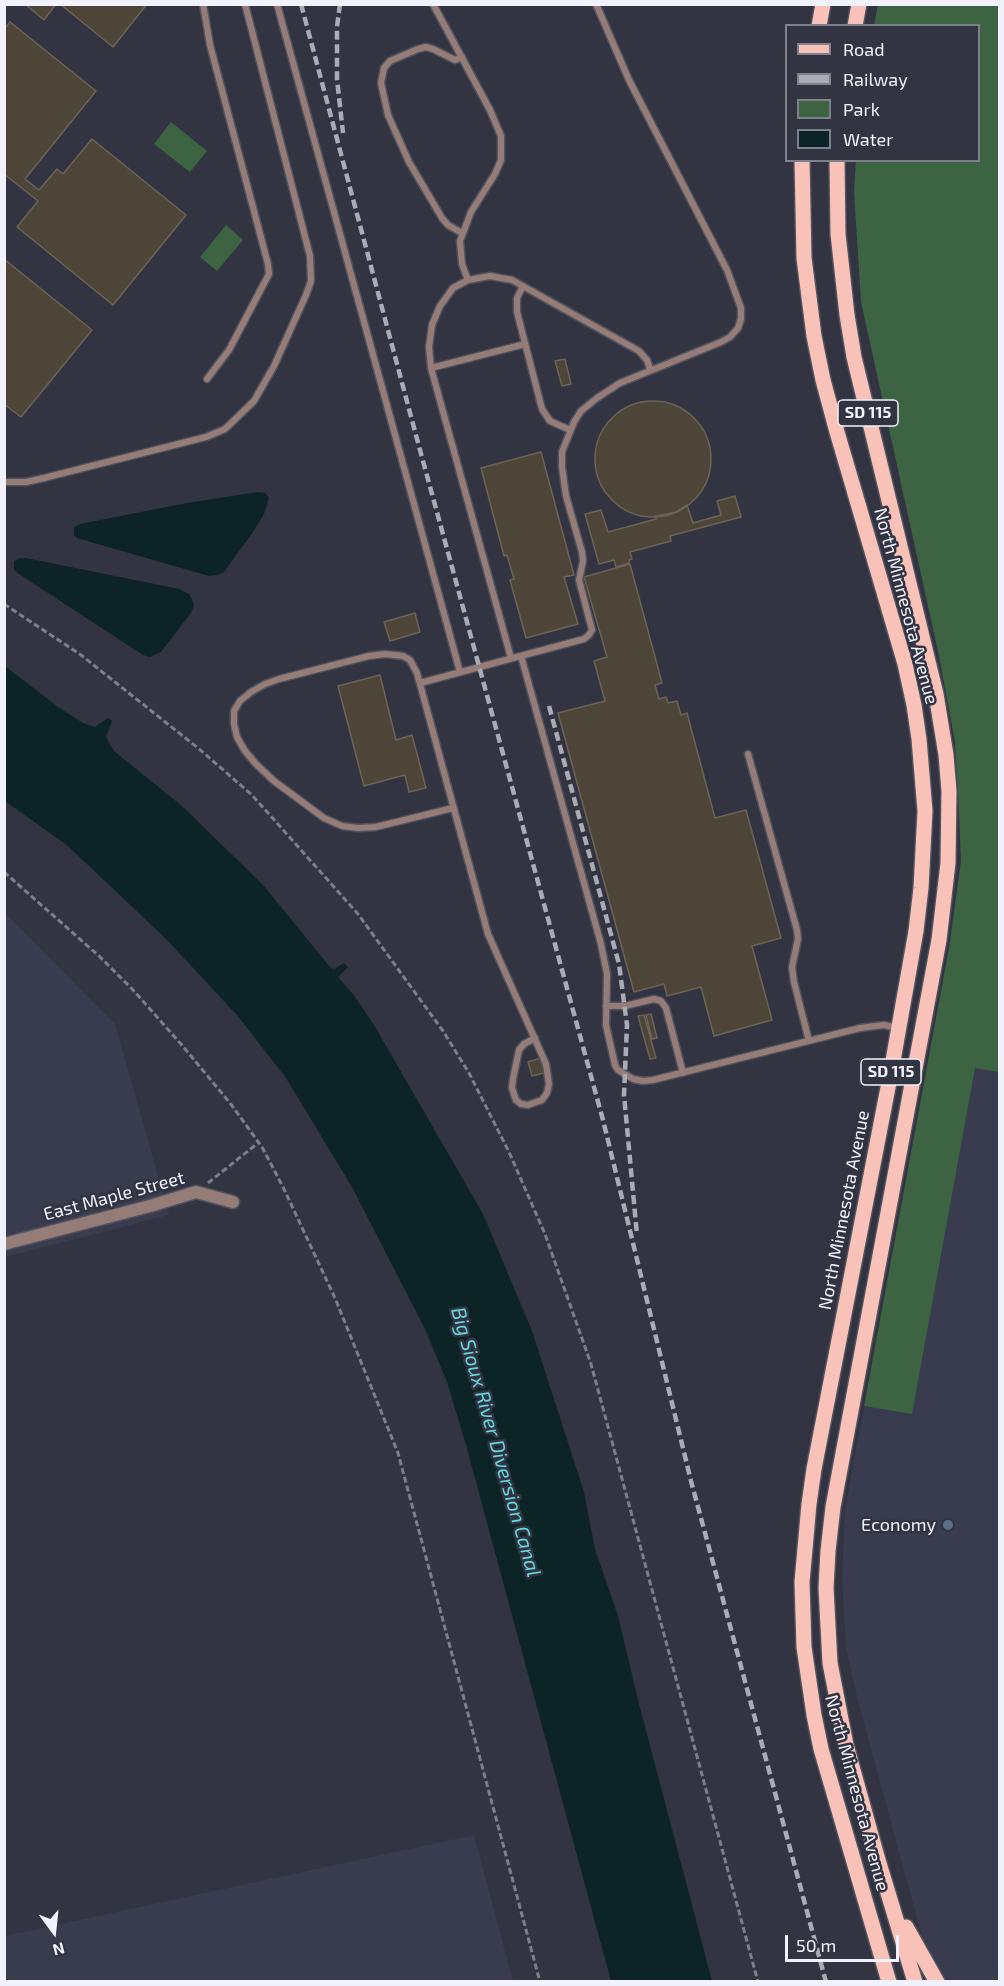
<!DOCTYPE html>
<style>
body{margin:0}
#map{position:relative;width:1004px;height:1986px;overflow:hidden;background:#323441;font-family:"Exo 2",sans-serif}
canvas{display:block}
.frame{position:absolute;inset:0;border:6px solid #f1f2fb;pointer-events:none}
.legend{position:absolute;left:785px;top:24px;width:195px;height:138px;box-sizing:border-box;background:#323441;border:2px solid #7e808b;margin:0;padding:8px 10px;list-style:none;font-size:18px;color:#f1f2fb}
.legend li{display:flex;align-items:center;gap:12px;height:30px}
.legend b{width:30px;border:2px solid #7e808b}
.north{position:absolute;left:24px;top:1902px;width:60px;height:60px;-webkit-text-stroke:4px #323441;paint-order:stroke;rotate:165deg;font-size:16px;font-weight:700;line-height:24px;text-align:center;color:#f1f2fb}
.north::after{content:'';display:block;margin:auto;width:21px;height:27px;background:#f1f2fb;clip-path:polygon(50% 0,100% 100%,50% 72%,0 100%)}
.scale{position:absolute;left:785px;top:1935px;width:114px;height:27px;box-sizing:border-box;border:3px solid #f1f2fb;border-top:0;padding-left:8px;font-size:18px;line-height:21px;white-space:nowrap;color:#f1f2fb;-webkit-text-stroke:4px #323441;paint-order:stroke}
</style>
<div id="map">
<canvas width="1004" height="1986"></canvas>
<div class="frame"></div>
<ul class="legend">
<li><b style="height:8px;background:#f8c2b8"></b>Road</li>
<li><b style="height:8px;background:#a9abb5"></b>Railway</li>
<li><b style="height:16px;background:#3c6342"></b>Park</li>
<li><b style="height:16px;background:#0c2425"></b>Water</li>
</ul>
<div class="north">N</div>
<div class="scale">50 m</div>
</div>
<script>
const ctx = document.querySelector('canvas').getContext('2d');
ctx.lineJoin = 'round';
function fillPath(path, color) { ctx.fillStyle = color; ctx.fill(path, 'evenodd'); }
const poly = rows => new Path2D(rows.map(r => 'M' + r).join(''));
function trace(path, color, width, dash) { ctx.strokeStyle = color; ctx.lineWidth = width; ctx.lineCap = dash ? 'butt' : 'round'; ctx.setLineDash(dash || []); ctx.stroke(path); }
function drawText(font, color, halo, rows, align = 'center') {
  ctx.font = font + ' "Exo 2",sans-serif'; ctx.lineWidth = 5; ctx.setLineDash([]); ctx.textBaseline = 'middle'; ctx.strokeStyle = halo; ctx.fillStyle = color; for (const [text, x, y, turn = 0] of rows) {
    ctx.save(); ctx.translate(x, y); ctx.rotate((+turn || 0) * Math.PI / 180); ctx.textAlign = isNaN(turn) ? turn : align; if (halo) ctx.strokeText(text, 0, 0); ctx.fillText(text, 0, 0); ctx.restore();
  }
}
fillPath(poly([
 [878,5,999,5,999,1981,934,1981,857,1697,846,1647,842,1577,845,1510,949,948,961,861,955,742,939,656,861,302,854,191,856,161,978,160,978,26,874,25],
 [4,912,115,1024,169,1215,5,1257],
 [474,1835,513,1981,5,1981,5,1936]
]), '#393b4e');
fillPath(poly([
 [878,5,1000,5,999,1072,975,1068,912,1414,864,1406,949,948,961,861,959,812,955,742,939,656,861,302,854,191,856,161,978,160,978,26,874,25],
 [171,122,207,151,190,172,154,144],
 [226,225,243,240,217,271,200,257]
]), '#3c6342');
fillPath(poly([
 [258,492,265,493,269,498,264,514,253,532,224,572,217,575,209,576,77,538,74,535,74,527,80,524,187,503],
 [26,558,179,589,189,594,192,599,194,605,191,613,161,652,150,657,143,655,19,574,14,570,14,561,18,559],
 [5,666,58,707,83,723,95,727,108,718,112,721,106,737,114,751,182,806,264,886,330,967,334,969,344,963,348,967,338,977,353,994,374,1025,483,1214,532,1331,584,1492,595,1549,618,1616,639,1704,712,1981,611,1981,466,1445,447,1382,425,1329,352,1187,286,1078,237,1015,166,939,68,846,5,801]
]), '#0c2425');
const building = poly([
 [25,4,56,4,44,20,25,4],
 [60,4,147,4,113,47,60,4],
 [10,22,96,91,25,179,39,190,57,169,63,174,92,139,186,215,113,305,17,227,38,201,4,174,4,29,10,22],
 [4,259,92,330,21,417,4,404,4,259],
 [565,359,571,384,562,386,555,361,565,359],
 '595 459a58 58 0 1 1 116 0a58 58 0 1 1-116 0Z',
 [541,452,574,575,564,577,578,624,526,638,510,580,514,579,507,555,504,556,481,468,541,452],
 [735,496,741,517,670,536,671,541,630,552,632,559,629,560,629,563,616,567,614,560,599,564,585,514,601,510,608,532,656,519,656,516,676,512,687,505,693,523,721,515,717,501,735,496],
 [630,564,662,683,655,685,659,699,666,697,668,703,677,701,681,715,687,713,715,818,746,810,781,938,752,946,772,1020,714,1036,701,987,667,996,664,984,634,992,558,713,605,701,594,661,607,657,584,577,630,564],
 [415,613,420,632,390,641,384,622,415,613],
 [380,675,396,740,412,735,426,788,409,792,405,775,364,786,338,686,380,675],
 [651,1014,657,1038,652,1039,646,1015,651,1014],
 [644,1015,656,1058,650,1059,638,1016,644,1015],
 [540,1058,544,1073,532,1076,528,1062,540,1058]
]);
fillPath(building, '#4e4539');
trace(building, '#6c6356', 1.5);
const service = poly([
 [203,4,210,45,268,264,269,274,229,350,207,379],
 [277,4,460,672],
 [433,4,490,110,501,136,501,160,495,174,471,212,460,241,462,264,468,280],
 [462,57,455,60,433,49,426,47,418,49,390,61,384,68,381,83,388,115,409,162,442,218,448,225,462,233],
 [523,286,517,298,517,312,542,409,550,421,570,430],
 [431,368,525,344],
 [4,482,26,482,44,478,206,437,225,429,254,401,274,366,306,295,311,281,310,256,245,4],
 [521,656,601,944,607,974,606,1025,615,1065,618,1070,633,1079,643,1081,653,1080,860,1028,884,1025,898,1028],
 [511,658,431,368,429,347,432,325,440,306,453,288,468,280,490,276,512,280,639,351,647,360,650,369],
 [420,683,584,639,589,635,592,630,579,580,583,561,582,552,566,496,562,467,562,452,574,422,581,411,597,398,620,383,721,342,730,337,738,328,741,319,741,308,727,270,629,80,596,4],
 [748,754,797,930,798,939,792,967,794,982,809,1041],
 [453,808,376,827,358,828,342,826,324,818,274,781,256,764,245,751,237,737,234,724,234,711,240,701,251,692,265,684,279,679,369,656,385,654,403,656,410,660,417,673,488,934,546,1064,549,1084,547,1093,542,1100,528,1105,521,1104,516,1100,512,1088,513,1079,519,1050,524,1044,535,1038],
 [606,1006,625,1006,654,999,661,1001,666,1008,683,1073]
]);
const minor = poly([
 [4,1244,150,1206,196,1192,233,1202]
]);
const primary = poly([
 [819,26,823,4],
 [855,26,859,4],
 [802,160,804,258,814,336,823,380,837,432,905,664,914,705,919,739,925,811,921,888,916,931,891,1072,814,1469,809,1504,802,1582,804,1647,814,1715,821,1749,889,1982],
 [837,160,838,234,847,315,854,357,936,694,946,755,949,791,948,863,939,940,833,1507,828,1551,826,1588,830,1663,846,1745,878,1860,915,1982],
 [906,1927,937,1982]
]);
trace(service, '#51525f', 9);
trace(minor, '#51525f', 15);
trace(primary, '#51525f', 18);
trace(poly([
 [4,604,81,655,198,748,252,795,358,914,443,1031,469,1073,509,1152,545,1234,591,1364,758,1982],
 [4,872,99,956,134,991,181,1044,230,1103,262,1147,283,1187,335,1298,398,1453,540,1982],
 [208,1183,258,1143]
]), '#7d7e8a', 3, [6, 3]);
trace(service, '#967c77', 6);
trace(minor, '#967c77', 12);
trace(primary, '#f8c2b8', 15);
trace(poly([
 [301,4,417,439,603,1120,691,1481,826,1982],
 [340,4,337,27,337,79,343,133],
 [549,706,619,964,627,1025,624,1095,637,1235]
]), '#a9abb5', 4.5, [9, 4.5]);
for (const [x, y, r, color] of [
 [948,1525,6,"#5c6f8a"]
]) { const dot = new Path2D(); dot.arc(x, y, r, 0, 2 * Math.PI); ctx.fillStyle = color; ctx.fill(dot); trace(dot, '#323441', 2); }
for (const [x, y, w] of [
 [868,413,60],
 [891,1072,60]
]) { const box = new Path2D(); box.roundRect(x - w / 2, y - 13, w, 26, 4.5); ctx.fillStyle = '#323441'; ctx.fill(box); trace(box, '#f1f2fb', 1.5); }
drawText('bold 16px', '#f1f2fb', null, [
 ["SD 115",868,413],
 ["SD 115",891,1072]
]);
drawText('18px', '#f1f2fb', '#323441', [
 ["North Minnesota Avenue",906,606,75],
 ["East Maple Street",114,1196,-15],
 ["North Minnesota Avenue",844,1210,-79],
 ["North Minnesota Avenue",857,1793,75]
]);
drawText('18px', '#f1f2fb', '#323441', [
 ["Economy",936,1525]
], 'right');
drawText('italic 20px', '#64d9dd', '#323441', [
 ["Big Sioux River Diversion Canal",496,1442,74]
]);
</script>
